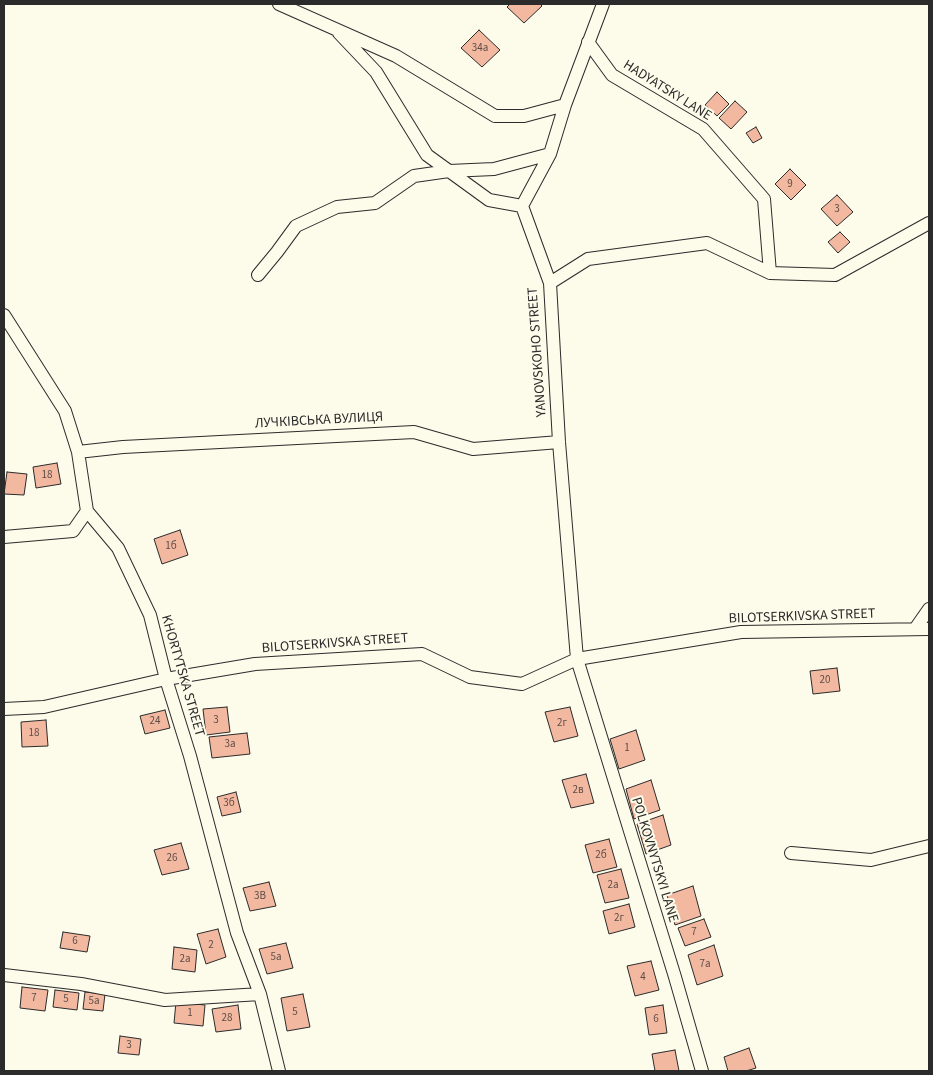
<!DOCTYPE html>
<meta charset="utf-8">
<style>
body{margin:0}
#map{position:relative;width:933px;height:1075px;overflow:hidden;background:#fdfbea;font-family:"Source Sans 3",sans-serif}
canvas{display:block}
.frame{position:absolute;inset:0;border:5px solid #2b2b2b;pointer-events:none}
</style>
<div id="map">
<canvas width="933" height="1075"></canvas>
<div class="frame"></div>
</div>
<script>
const ctx = document.querySelector('canvas').getContext('2d');
ctx.lineJoin = 'round';
function fillPath(path, color) { ctx.fillStyle = color; ctx.fill(path, 'evenodd'); }
const poly = rows => new Path2D(rows.map(r => 'M' + r).join(''));
function trace(path, color, width, dash) { ctx.strokeStyle = color; ctx.lineWidth = width; ctx.lineCap = dash ? 'butt' : 'round'; ctx.setLineDash(dash || []); ctx.stroke(path); }
function drawText(font, color, halo, rows, align = 'center') {
  ctx.font = font + ' "Source Sans 3",sans-serif'; ctx.lineWidth = 4; ctx.setLineDash([]); ctx.textBaseline = 'middle'; ctx.strokeStyle = halo; ctx.fillStyle = color; for (const [text, x, y, turn = 0] of rows) {
    ctx.save(); ctx.translate(x, y); ctx.rotate((+turn || 0) * Math.PI / 180); ctx.textAlign = isNaN(turn) ? turn : align; if (halo) ctx.strokeText(text, 0, 0); ctx.fillText(text, 0, 0); ctx.restore();
  }
}
const building = poly([
 [510,4,540,4,542,6,524,23,507,7,510,4],
 [479,30,500,50,482,67,461,48,479,30],
 [717,92,729,104,717,116,705,105,717,92],
 [735,101,747,112,731,129,719,118,735,101],
 [756,127,762,138,753,143,746,133,756,127],
 [790,169,806,185,791,200,775,184,790,169],
 [837,195,853,212,837,226,821,209,837,195],
 [840,232,850,242,838,253,828,242,840,232],
 [57,463,61,484,36,488,33,467,57,463],
 [7,472,27,474,24,495,4,494,7,472],
 [180,530,188,555,162,564,154,539,180,530],
 [837,668,840,691,813,694,810,671,837,668],
 [227,707,230,732,206,735,203,709,227,707],
 [570,707,578,736,554,742,545,712,570,707],
 [165,710,170,728,145,734,140,716,165,710],
 [46,720,48,746,22,747,21,722,46,720],
 [636,730,645,760,619,769,610,739,636,730],
 [247,733,250,754,212,758,209,737,247,733],
 [586,774,594,803,571,808,562,780,586,774],
 [651,780,660,810,634,819,626,789,651,780],
 [236,792,241,812,222,816,217,797,236,792],
 [663,815,671,845,646,854,637,824,663,815],
 [609,839,617,867,593,873,585,845,609,839],
 [181,843,189,869,162,875,154,850,181,843],
 [621,869,629,898,605,903,597,875,621,869],
 [269,882,276,906,250,911,243,888,269,882],
 [693,886,701,916,675,925,667,895,693,886],
 [629,904,635,927,609,934,603,911,629,904],
 [704,919,711,937,685,946,678,928,704,919],
 [218,929,226,957,206,964,197,934,218,929],
 [63,932,90,936,87,952,60,948,63,932],
 [286,943,293,968,267,974,259,949,286,943],
 [714,945,723,976,697,985,688,955,714,945],
 [174,947,197,950,195,972,172,969,174,947],
 [651,961,659,990,635,996,627,966,651,961],
 [22,987,48,990,45,1011,20,1008,22,987],
 [55,990,79,993,77,1010,53,1007,55,990],
 [85,992,105,994,103,1011,83,1009,85,992],
 [303,994,310,1027,287,1031,281,998,303,994],
 [176,1002,205,1005,203,1026,174,1023,176,1002],
 [238,1005,241,1029,216,1032,212,1009,238,1005],
 [663,1005,667,1033,649,1035,645,1008,663,1005],
 [120,1036,141,1039,139,1055,118,1053,120,1036],
 [749,1048,756,1068,746,1071,728,1071,724,1057,749,1048],
 [675,1050,679,1071,655,1071,652,1054,675,1050]
]);
fillPath(building, '#f2b8a0');
trace(building, '#2b2b2b', 1);
const street = poly([
 [279,4,396,56,495,116,524,116,565,105],
 [603,4,565,105,550,154,522,206,550,283,559,442,577,659,675,977,702,1071],
 [339,33,376,72,427,155,489,200,522,206],
 [588,42,612,75,703,129,764,199,770,273],
 [258,275,277,252,296,226,337,207,375,203,414,176,449,171,494,169,550,154],
 [550,283,588,259,707,243,770,273,835,275,929,223],
 [4,315,65,411,78,452,87,511,118,548,150,615,166,679,190,756,237,933,260,994,279,1071],
 [78,452,123,447,414,432,473,449,559,442],
 [4,537,73,531,87,511],
 [915,629,929,609],
 [4,709,44,707,166,679,255,664,422,654,470,677,522,684,577,659,741,632,929,629],
 [791,853,871,860,929,846],
 [4,975,81,984,165,1000,260,994]
]);
trace(street, '#2b2b2b', 14);
trace(street, '#fdfbea', 12);
drawText('11px', '#5d4e48', null, [
 ["34а",480,49],
 ["9",790,185],
 ["3",837,210],
 ["18",47,476],
 ["1б",171,547],
 ["20",825,681],
 ["3",216,721],
 ["24",155,722],
 ["2г",562,724],
 ["18",34,734],
 ["3а",230,745],
 ["1",627,749],
 ["2в",578,791],
 ["3б",229,804],
 ["2б",601,856],
 ["26",172,859],
 ["2а",613,886],
 ["3В",260,897],
 ["2г",619,919],
 ["7",694,933],
 ["6",75,942],
 ["2",211,946],
 ["5а",276,958],
 ["2а",185,960],
 ["7а",705,965],
 ["4",643,978],
 ["7",34,999],
 ["5",66,1000],
 ["5а",94,1002],
 ["5",295,1013],
 ["1",190,1014],
 ["28",227,1019],
 ["6",656,1020],
 ["3",129,1046]
]);
drawText('14px', '#2b2b2b', '#fdfbea', [
 ["HADYATSKY LANE",667,91,32],
 ["YANOVSKOHO STREET",538,352,-94],
 ["ЛУЧКІВСЬКА ВУЛИЦЯ",319,421,-3],
 ["BILOTSERKIVSKA STREET",802,617,-2],
 ["BILOTSERKIVSKA STREET",335,644,-4],
 ["KHORTYTSKA STREET",182,676,74],
 ["POLKOVNYTSKYI LANE",654,860,73]
]);
</script>
